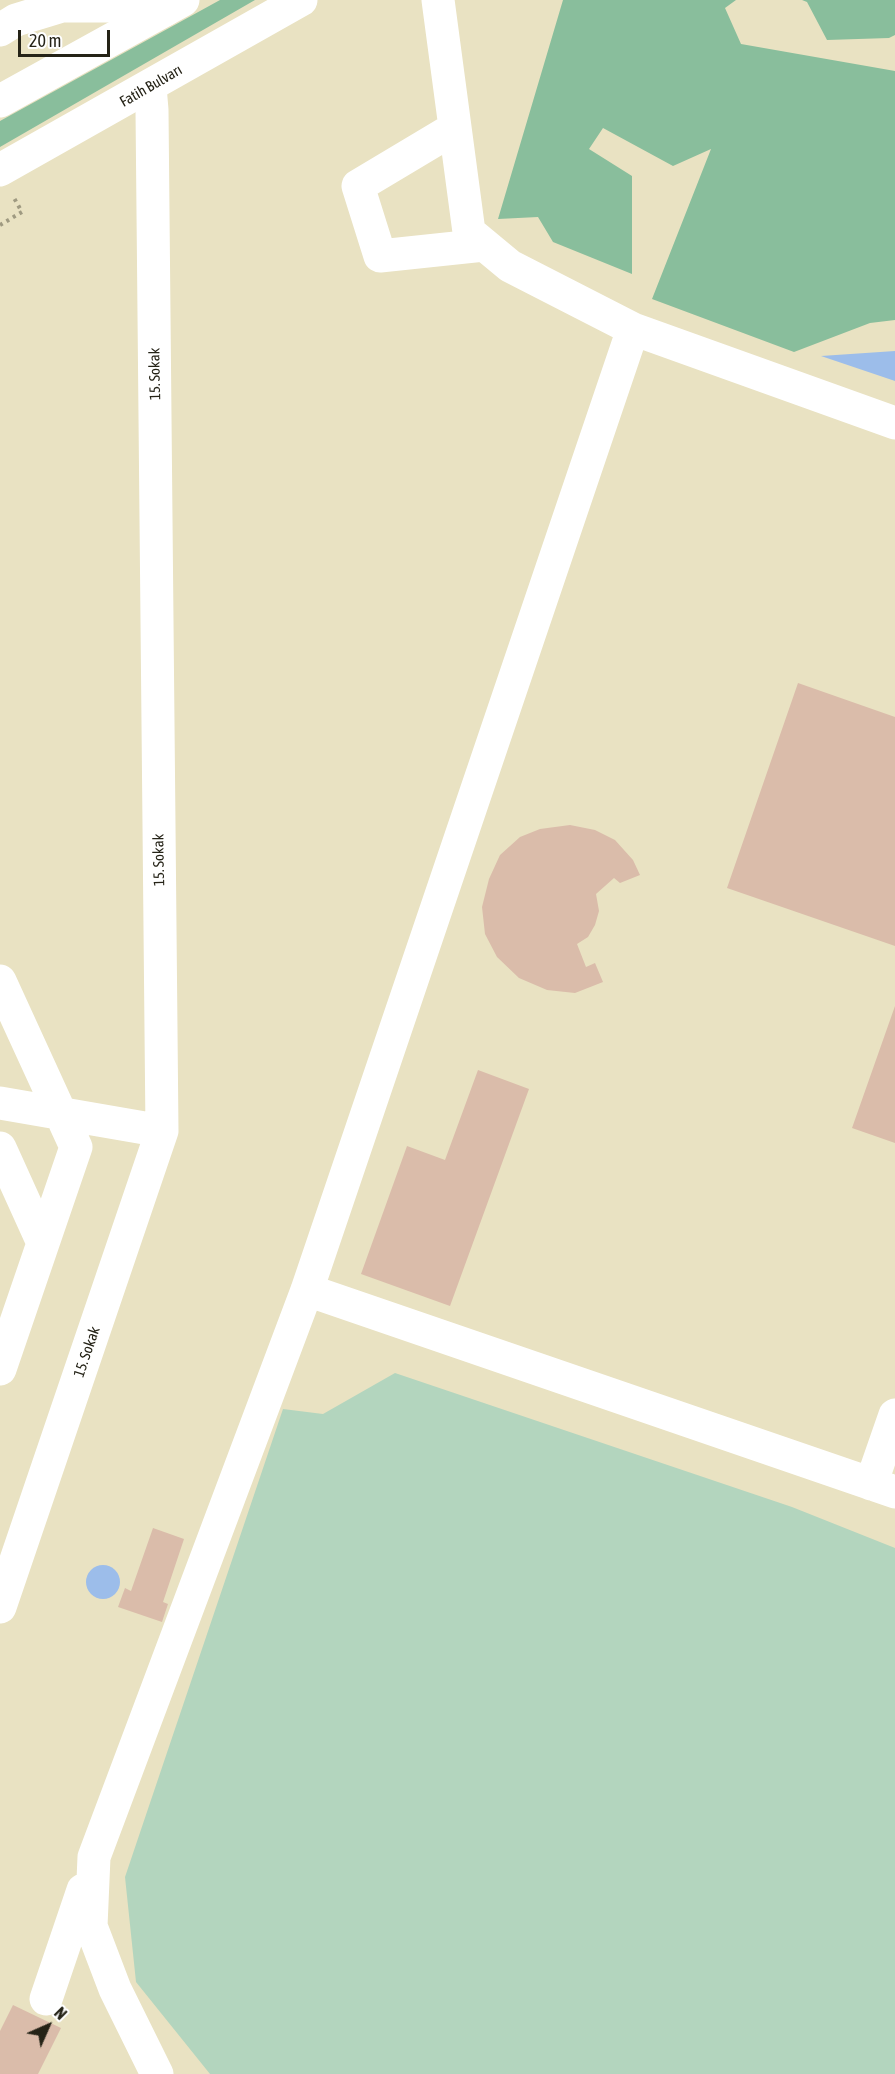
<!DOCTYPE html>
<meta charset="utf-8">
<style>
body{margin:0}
#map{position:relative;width:895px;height:2074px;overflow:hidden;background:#e9e2c2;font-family:"Asap Condensed",sans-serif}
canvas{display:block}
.north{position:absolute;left:18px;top:1996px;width:60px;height:60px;-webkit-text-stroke:4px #fff;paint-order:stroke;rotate:45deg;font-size:16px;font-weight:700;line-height:24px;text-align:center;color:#252317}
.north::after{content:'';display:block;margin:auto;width:21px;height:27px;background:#252317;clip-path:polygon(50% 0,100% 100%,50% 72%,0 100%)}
.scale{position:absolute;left:18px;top:30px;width:92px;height:27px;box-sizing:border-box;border:3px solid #252317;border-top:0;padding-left:8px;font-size:18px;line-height:21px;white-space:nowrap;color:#252317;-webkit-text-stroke:4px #fff;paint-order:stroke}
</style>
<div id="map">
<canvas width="895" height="2074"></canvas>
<div class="north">N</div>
<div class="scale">20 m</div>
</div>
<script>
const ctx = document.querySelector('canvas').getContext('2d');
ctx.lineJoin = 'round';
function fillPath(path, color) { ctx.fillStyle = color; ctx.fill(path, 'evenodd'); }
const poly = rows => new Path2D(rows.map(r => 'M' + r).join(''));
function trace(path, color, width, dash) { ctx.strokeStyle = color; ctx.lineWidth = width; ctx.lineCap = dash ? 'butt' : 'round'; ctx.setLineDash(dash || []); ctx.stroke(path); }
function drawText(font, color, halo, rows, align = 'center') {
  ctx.font = font + ' "Asap Condensed",sans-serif'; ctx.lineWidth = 5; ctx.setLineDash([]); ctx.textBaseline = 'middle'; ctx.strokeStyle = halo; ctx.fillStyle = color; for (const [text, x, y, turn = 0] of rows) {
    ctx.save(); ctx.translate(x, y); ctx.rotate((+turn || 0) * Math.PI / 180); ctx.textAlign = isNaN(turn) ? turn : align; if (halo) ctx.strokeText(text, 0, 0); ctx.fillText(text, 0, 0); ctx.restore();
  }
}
fillPath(poly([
 [395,1373,792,1507,895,1548,895,2074,210,2074,136,1982,125,1877,283,1409,323,1414]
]), '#b3d5be');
fillPath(poly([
 [220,0,255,0,0,147,0,121],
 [563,0,736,0,725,8,741,44,895,71,895,320,870,323,794,352,652,299,711,149,673,166,603,128,589,149,632,176,632,274,553,242,538,217,498,219],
 [802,0,895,0,895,35,889,38,827,40,807,2]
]), '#89be9c');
fillPath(poly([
 [895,351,895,381,821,356],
 '86 1582a17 17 0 1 1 34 0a17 17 0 1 1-34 0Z'
]), '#9cbdea');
fillPath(poly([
 [798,683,895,717,895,946,727,888],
 [570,825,595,830,615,840,633,860,640,875,620,883,614,878,596,894,599,911,595,925,588,937,577,944,586,967,595,963,603,982,575,993,547,990,519,978,497,957,485,934,482,907,489,879,500,855,520,837,540,829],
 [895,1006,895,1143,852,1128],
 [478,1070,529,1089,450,1306,361,1274,407,1146,445,1160],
 [153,1528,184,1539,163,1602,168,1604,162,1622,118,1607,125,1588,131,1591],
 [13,2005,61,2028,38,2074,0,2074,0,2031]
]), '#dabcaa');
trace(poly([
 [0,225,22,212,14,198]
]), '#9f9a81', 4, [3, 4.5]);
trace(poly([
 [0,30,16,20,62,6,116,6,165,10],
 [455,128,358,186,380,256,484,245],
 [633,329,895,423],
 [0,981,76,1147,0,1369],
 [0,1103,162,1131],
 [0,1148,43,1243],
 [307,1290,895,1492],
 [871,1484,895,1415],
 [0,1607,162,1131,152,110,150,87],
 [46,1999,83,1890],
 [157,2074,115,1989,91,1926,94,1857,307,1290,633,329,510,266,469,232,438,0]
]), '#fff', 33);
trace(poly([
 [0,101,183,0],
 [0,170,301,0]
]), '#fff', 33);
drawText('15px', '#252317', '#fff', [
 ["Fatih Bulvarı",151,86,-30],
 ["15. Sokak",155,374,-91],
 ["15. Sokak",159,860,-91],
 ["15. Sokak",87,1352,-71]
]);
</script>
